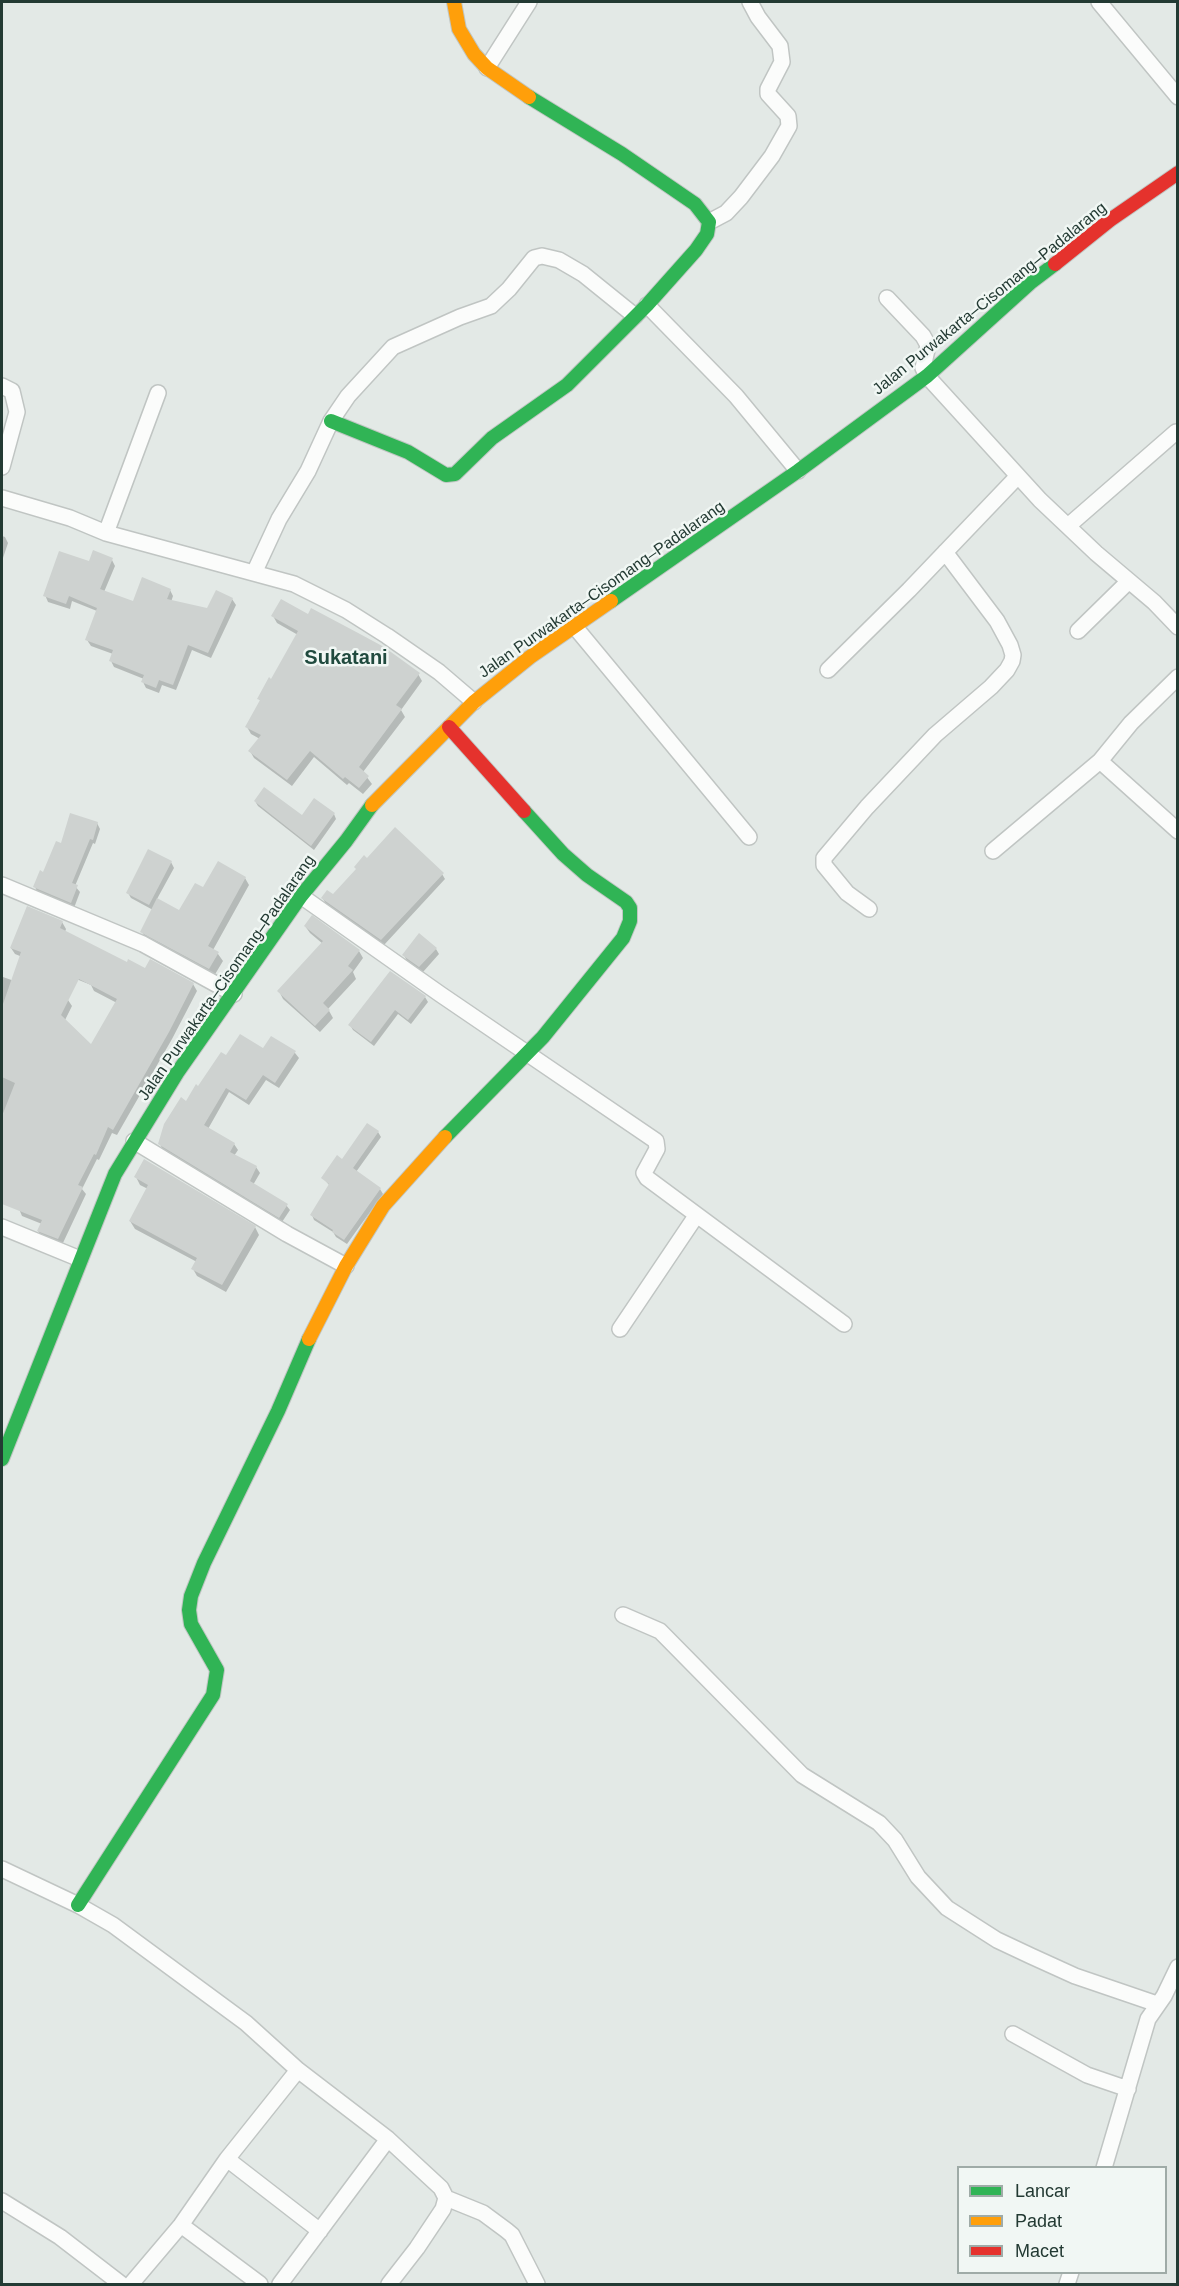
<!DOCTYPE html>
<meta charset="utf-8">
<style>
body{margin:0}
#map{position:relative;width:1179px;height:2286px;overflow:hidden;background:#e3e9e6;font-family:Helvetica,sans-serif}
canvas{display:block}
.frame{position:absolute;inset:0;border:3px solid #233a33;pointer-events:none}
.legend{position:absolute;left:957px;top:2166px;width:210px;height:108px;box-sizing:border-box;background:#f1f7f4;border:2px solid #9faba7;margin:0;padding:8px 10px;list-style:none;font-size:18px;color:#233a33}
.legend li{display:flex;align-items:center;gap:12px;height:30px}
.legend b{width:30px;border:2px solid #9faba7}
</style>
<div id="map">
<canvas width="1179" height="2286"></canvas>
<div class="frame"></div>
<ul class="legend">
<li><b style="height:8px;background:#30b455"></b>Lancar</li>
<li><b style="height:8px;background:#ff9f0a"></b>Padat</li>
<li><b style="height:8px;background:#e5322d"></b>Macet</li>
</ul>
</div>
<script>
const ctx = document.querySelector('canvas').getContext('2d');
ctx.lineJoin = 'round';
function fillPath(path, color) { ctx.fillStyle = color; ctx.fill(path, 'evenodd'); }
const poly = rows => new Path2D(rows.map(r => 'M' + r).join(''));
function trace(path, color, width, dash) { ctx.strokeStyle = color; ctx.lineWidth = width; ctx.lineCap = dash ? 'butt' : 'round'; ctx.setLineDash(dash || []); ctx.stroke(path); }
function drawText(font, color, halo, rows, align = 'center') {
  ctx.font = font + ' Helvetica,sans-serif'; ctx.lineWidth = 5; ctx.setLineDash([]); ctx.textBaseline = 'middle'; ctx.strokeStyle = halo; ctx.fillStyle = color; for (const [text, x, y, turn = 0] of rows) {
    ctx.save(); ctx.translate(x, y); ctx.rotate((+turn || 0) * Math.PI / 180); ctx.textAlign = isNaN(turn) ? turn : align; if (halo) ctx.strokeText(text, 0, 0); ctx.fillText(text, 0, 0); ctx.restore();
  }
}
fillPath(poly([
 [2,536,5,537,8,543,2,561],
 [112,560,115,566,104,592,134,603,170,590,173,596,171,602,208,610,232,599,236,605,211,658,192,650,176,690,162,685,159,693,146,688,143,682,144,679,114,667,111,661,113,654,91,646,87,640,97,611,72,601,70,609,48,602,45,595,89,563],
 [273,616,418,674,422,681,401,710,405,717,363,772,372,784,363,794,349,783,347,785,314,757,292,786,254,758,250,751,260,739,251,734,247,727,261,702,259,699,272,681,298,635,277,623],
 [255,801,302,817,334,814,336,819,314,850,258,806],
 [97,823,100,829,95,844,93,843,75,886,80,892,74,908,38,893,35,887,62,845],
 [171,862,174,868,157,899,180,912,203,889,245,878,249,885,213,950,218,954,223,961,214,976,146,939,142,932,153,910,131,898,128,893],
 [442,874,445,879,384,945,326,904,323,899],
 [62,922,66,929,65,932,128,964,193,984,197,991,172,1039,117,1135,112,1133,99,1160,97,1159,82,1189,86,1194,62,1245,42,1237,38,1231,42,1224,22,1216,19,1209,2,1203,2,980,3,977,68,1000,72,1006,65,1020,91,1047,117,1003,94,991,91,985,15,954,11,948],
 [305,926,359,951,363,958,353,972,356,979,328,1009,333,1018,320,1032,283,999,279,991,323,944,310,933],
 [436,949,439,954,423,972,407,961,404,955],
 [425,997,428,1002,411,1024,398,1014,374,1046,353,1030,350,1025],
 [272,1038,295,1053,299,1058,279,1088,266,1080,249,1105,229,1092,208,1129,234,1144,238,1150,234,1156,256,1167,260,1173,253,1185,286,1205,290,1210,282,1222,163,1150,160,1144,186,1103,227,1058,263,1050],
 [378,1132,381,1137,356,1172,380,1189,383,1194,347,1244,336,1237,333,1232,314,1220,312,1215,330,1186,323,1178],
 [136,1177,255,1227,259,1235,226,1292,197,1276,193,1269,197,1262,135,1229,130,1221,148,1189,140,1185]
]), '#0003');
fillPath(poly([
 [93,550,113,558,100,589,133,601,142,577,171,589,167,599,207,608,216,590,233,598,208,653,188,645,173,685,159,680,156,688,141,682,144,675,109,661,113,650,85,640,97,608,69,596,66,604,43,596,59,551,89,561],
 [281,599,308,614,311,608,360,634,384,647,420,673,396,705,402,709,359,767,369,776,359,788,345,777,343,779,310,751,287,780,248,751,261,735,245,727,260,700,257,699,269,677,271,679,298,631,271,616],
 [264,787,302,815,314,798,335,813,311,846,254,801],
 [70,813,98,822,93,840,90,839,72,883,78,885,71,903,33,887,40,870,43,872,56,841,61,843],
 [395,827,444,873,381,940,321,898,327,890,333,894,356,869,354,867,364,855,367,858],
 [148,849,172,861,149,905,126,893],
 [218,861,246,877,208,946,219,952,209,969,140,932,157,898,179,910,195,883,203,887],
 [27,906,63,921,60,928,127,962,128,959,145,968,150,959,194,983,169,1032,113,1130,108,1127,96,1155,94,1154,78,1185,83,1187,58,1239,37,1231,42,1220,2,1204,2,1116,15,1083,2,1077,2,1007,21,952,10,948],
 [79,979,117,999,91,1044,61,1015],
 [312,915,360,950,348,966,353,970,323,1003,330,1010,315,1026,277,991,323,941,304,926],
 [419,933,437,948,419,967,402,955],
 [390,971,426,996,408,1020,395,1010,371,1042,348,1025],
 [240,1034,263,1048,271,1036,296,1051,275,1083,263,1075,246,1100,226,1088,204,1125,235,1143,230,1152,257,1166,250,1181,288,1204,279,1218,158,1144,164,1124,181,1097,186,1101,196,1084,198,1086,221,1052,226,1055],
 [367,1123,379,1131,353,1168,381,1188,344,1240,332,1232,333,1230,310,1215,329,1184,321,1178,337,1155,342,1159],
 [144,1159,256,1226,222,1285,191,1269,197,1258,129,1221,148,1185,134,1177]
]), '#ced2d0');
const street = poly([
 [1099,2,1178,97],
 [487,68,529,2],
 [709,222,726,213,741,197,772,156,789,126,788,116,768,94,768,89,782,62,780,46,758,17,750,2],
 [887,298,923,336,928,345,923,368,927,376,1040,500,1096,553,1154,602,1178,627],
 [647,305,736,396,798,471],
 [2,386,12,391,17,412,2,467],
 [2,498,70,518,106,533,294,584,346,610,387,636,439,672,474,702],
 [1068,526,1176,432],
 [106,533,158,393],
 [254,573,279,519,308,471,331,421,348,396,393,347,460,317,491,306,509,289,534,258,542,256,559,260,583,274,635,316],
 [575,627,749,837],
 [1078,631,1129,581],
 [828,670,909,590,1017,477],
 [1100,761,1178,831],
 [993,851,1100,761,1131,723,1178,677],
 [2,885,143,944,234,994],
 [301,896,440,994,656,1141,657,1149,644,1173,647,1178,844,1324],
 [869,909,847,893,824,865,824,858,867,807,935,735,991,687,1007,670,1012,661,1013,655,1010,645,997,621,945,552],
 [134,1141,287,1234,346,1266],
 [2,1227,80,1259],
 [620,1329,696,1216],
 [623,1615,660,1631,802,1775,879,1823,895,1840,918,1877,947,1908,997,1940,1031,1956,1075,1976,1157,2004],
 [2,1869,78,1905,113,1925,246,2023,298,2070,388,2139,441,2188,446,2198,443,2209,417,2248,389,2284],
 [1013,2034,1087,2075,1128,2089],
 [227,2159,320,2231],
 [1104,2168,1148,2019,1164,1996,1178,1967],
 [446,2198,483,2213,506,2230,512,2235,537,2284],
 [2,2201,60,2237,121,2284],
 [181,2225,260,2284],
 [131,2284,181,2225,227,2159,298,2070],
 [280,2284,388,2139],
 [1067,2284,1071,2272]
]);
const fast = poly([
 [331,421,408,452,446,475,455,474,492,438,567,385,647,305,696,250,707,234,709,222,695,204,622,154,529,97],
 [611,601,798,471,927,376,1030,283,1055,264],
 [445,1137,543,1037,623,938,630,921,630,908,626,902,587,875,563,854,524,811],
 [2,1459,115,1174,177,1073,301,896,346,841,372,805],
 [78,1905,213,1695,217,1670,191,1624,189,1610,191,1596,204,1563,278,1411,309,1339]
]);
const slow = poly([
 [454,2,459,29,474,54,487,68,529,97],
 [372,805,474,702,530,657,611,601],
 [309,1339,346,1266,383,1206,445,1137]
]);
const jam = poly([
 [1055,264,1110,220,1178,173],
 [449,727,524,811]
]);
trace(street, '#c0c5c3', 18);
trace(fast, '#c0c6c3', 16);
trace(slow, '#c0c6c3', 16);
trace(jam, '#c0c6c3', 16);
trace(street, '#fbfcfb', 15);
trace(fast, '#30b455', 14);
trace(slow, '#ff9f0a', 14);
trace(jam, '#e5322d', 14);
drawText('16px', '#233a33', '#f1f7f4', [
 ["Jalan Purwakarta–Cisomang–Padalarang",990,299,-39],
 ["Jalan Purwakarta–Cisomang–Padalarang",602,590,-35],
 ["Jalan Purwakarta–Cisomang–Padalarang",227,978,-55]
]);
drawText('bold 20px', '#204a3e', '#f1f7f4', [
 ["Sukatani",346,658]
]);
</script>
